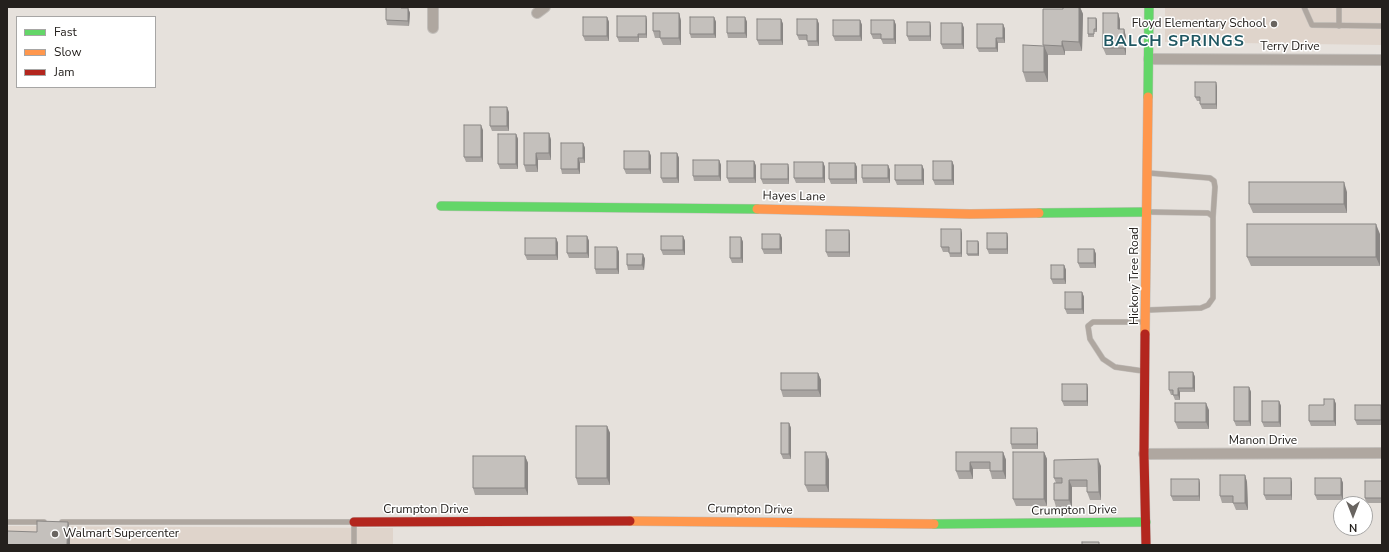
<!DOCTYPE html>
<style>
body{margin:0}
#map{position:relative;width:1389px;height:552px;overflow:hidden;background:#e6e1dc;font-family:"Nunito Sans",sans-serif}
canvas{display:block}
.frame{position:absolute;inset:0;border:8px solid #24201d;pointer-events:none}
.legend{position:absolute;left:16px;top:16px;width:140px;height:72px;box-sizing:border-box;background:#fff;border:1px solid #a7a6a5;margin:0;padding:5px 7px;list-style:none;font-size:12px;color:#24201d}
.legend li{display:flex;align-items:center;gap:8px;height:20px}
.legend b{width:20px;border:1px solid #a7a6a5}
.north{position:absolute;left:1333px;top:496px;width:40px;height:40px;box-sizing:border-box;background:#fff;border:1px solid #a7a6a5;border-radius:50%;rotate:180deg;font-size:11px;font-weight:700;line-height:16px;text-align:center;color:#24201d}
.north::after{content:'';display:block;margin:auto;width:14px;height:18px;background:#686460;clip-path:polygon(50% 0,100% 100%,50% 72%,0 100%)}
</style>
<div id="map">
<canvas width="1389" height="552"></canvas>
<div class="frame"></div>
<ul class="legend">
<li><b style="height:5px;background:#63d668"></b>Fast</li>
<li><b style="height:5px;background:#ff974d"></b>Slow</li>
<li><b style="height:5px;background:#b3261e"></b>Jam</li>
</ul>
<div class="north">N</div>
</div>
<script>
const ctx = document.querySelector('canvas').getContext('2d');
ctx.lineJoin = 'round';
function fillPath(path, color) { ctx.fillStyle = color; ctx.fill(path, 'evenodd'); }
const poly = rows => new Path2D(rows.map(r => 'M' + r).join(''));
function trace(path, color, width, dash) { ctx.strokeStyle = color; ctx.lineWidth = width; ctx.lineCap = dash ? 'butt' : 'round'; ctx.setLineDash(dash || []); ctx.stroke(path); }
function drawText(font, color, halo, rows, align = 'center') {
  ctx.font = font + ' "Nunito Sans",sans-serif'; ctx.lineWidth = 3; ctx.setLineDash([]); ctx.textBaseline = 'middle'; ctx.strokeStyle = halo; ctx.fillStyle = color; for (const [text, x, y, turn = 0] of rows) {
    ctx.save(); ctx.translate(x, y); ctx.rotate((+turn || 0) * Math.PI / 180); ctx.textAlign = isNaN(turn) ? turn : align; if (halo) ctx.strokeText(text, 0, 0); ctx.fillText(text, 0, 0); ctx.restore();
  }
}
fillPath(poly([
 [1165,7,1382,7,1382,45,1165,42],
 [7,526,393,528,393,545,7,545]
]), '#dfd4cb');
const lane = poly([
 [1304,7,1312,25,1382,26],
 [1339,7,1339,26],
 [1149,173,1210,178,1214,181,1215,187,1213,217],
 [1148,310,1201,308,1208,305,1213,298,1213,217,1211,215,1208,213,1149,212],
 [1143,371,1115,367,1103,359,1090,339,1088,326,1093,322,1144,322],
 [7,522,44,522],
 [62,522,354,522,354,545]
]);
const street = poly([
 [537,13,545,7],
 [433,28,433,7],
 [1149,59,1382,60],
 [1144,454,1382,453]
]);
const fast = poly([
 [1148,97,1149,7],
 [441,206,757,209],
 [1039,213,1147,212],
 [934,524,1146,522]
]);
const slow = poly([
 [757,209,970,214,1039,213],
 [1145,334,1148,97],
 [630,521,934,524]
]);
const jam = poly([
 [1145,334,1144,454,1146,545],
 [354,522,630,521]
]);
trace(lane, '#c2beba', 6);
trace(street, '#c2beba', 12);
trace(fast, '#c2beba', 10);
trace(slow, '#c2beba', 10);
trace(jam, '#c2beba', 10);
trace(lane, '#afa7a0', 5);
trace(street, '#afa7a0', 10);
trace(fast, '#63d668', 9);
trace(slow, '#ff974d', 9);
trace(jam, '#b3261e', 9);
fillPath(poly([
 [114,7,165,7,165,8],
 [386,7,403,7,403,8,408,8,410,13,409,26,387,25,386,20],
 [1063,7,1080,7,1083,14,1082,51,1065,51,1065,55,1048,55,1048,82,1026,82,1023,72,1043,46,1063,9],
 [679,13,681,21,681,45,663,45,660,38,655,38,653,31],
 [1118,13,1120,20,1120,29,1124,29,1126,37,1126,55,1106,55,1103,48],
 [646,16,647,21,647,38,639,38,639,42,619,42,617,37],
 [607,17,609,22,609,41,585,41,583,36],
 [714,17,716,22,716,38,691,38,690,34],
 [745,17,747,22,747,38,728,38,727,33],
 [781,19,783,24,783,45,759,45,757,40],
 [817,19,819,24,819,46,808,46,807,40,799,40,797,35],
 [860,20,862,25,862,41,835,41,833,36],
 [894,20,896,25,896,44,883,44,881,39,873,39,871,34],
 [1097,20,1097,32,1094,32,1094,37,1088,37,1088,34],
 [930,22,931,27,931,41,909,41,907,36],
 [962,23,964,28,964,49,943,49,941,44],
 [1003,24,1005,29,1005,43,998,43,998,52,979,52,977,48],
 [1216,82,1217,87,1217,109,1202,109,1200,104,1200,101,1197,101,1195,97],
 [509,112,509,131,492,131,490,126],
 [483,130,483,162,466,162,464,157],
 [549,133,551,140,551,160,538,160,538,172,526,172,524,165],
 [516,134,518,139,518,169,500,169,498,164],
 [583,143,585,148,585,163,580,163,580,174,562,174,561,169],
 [649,151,651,156,651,174,626,174,624,169],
 [677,153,679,158,679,183,663,183,661,178],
 [719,160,721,165,721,181,694,181,693,176],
 [754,161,756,166,756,183,729,183,727,178],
 [952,161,954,166,954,185,935,185,933,180],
 [823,162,825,167,825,183,796,183,794,178],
 [855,163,857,167,857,184,831,184,829,179],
 [788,164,789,169,789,184,763,184,761,179],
 [888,165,890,170,890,183,863,183,862,178],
 [922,165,924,170,924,185,897,185,895,180],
 [1347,192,1347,213,1253,213,1249,204],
 [961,229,962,234,962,257,950,257,949,252,943,252,941,247],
 [849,230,850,235,850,257,828,257,826,252],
 [1007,233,1008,238,1008,254,989,254,987,249],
 [780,234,782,238,782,254,764,254,762,249],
 [1380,234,1380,266,1251,266,1247,257],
 [587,236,589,241,589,258,569,258,567,253],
 [683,236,685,241,685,255,663,255,661,250],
 [741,237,743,242,743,263,732,263,730,258],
 [556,238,558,243,558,260,527,260,525,255],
 [978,241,979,244,979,256,968,256,967,254],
 [617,247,619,252,619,274,596,274,595,269],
 [1094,249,1096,254,1096,268,1080,268,1078,263],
 [643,254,645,259,644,270,628,270,627,265],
 [1064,265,1066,270,1066,284,1053,284,1051,279],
 [1082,292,1084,297,1084,314,1067,314,1065,309],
 [1193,372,1195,377,1195,392,1180,392,1180,400,1175,400,1173,395,1171,395,1169,390],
 [818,373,821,380,821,397,783,397,781,390],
 [1087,384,1088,389,1088,406,1064,406,1062,401],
 [1249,387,1251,392,1251,426,1236,426,1234,421],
 [1334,399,1336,404,1336,426,1311,426,1309,421,1324,405],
 [1279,401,1281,406,1281,427,1264,427,1262,422],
 [1382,407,1382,425,1357,425,1355,420],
 [1209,410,1209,429,1178,429,1175,422],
 [789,423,791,428,791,459,783,459,781,454],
 [607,426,610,433,610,485,578,485,576,478],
 [1038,433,1038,449,1012,449,1011,444],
 [826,452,829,460,829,492,808,492,805,485],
 [956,452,1003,452,1006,460,1006,479,992,479,990,471,990,469,973,469,973,479,959,479,956,471],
 [1044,452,1047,459,1047,506,1016,506,1013,499],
 [525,456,528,463,528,495,475,495,473,488],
 [1101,466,1101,500,1090,500,1087,492,1087,487,1072,487,1072,507,1056,507,1054,500,1056,483,1054,478],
 [1245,475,1247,482,1248,510,1236,510,1233,503,1222,503,1220,496],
 [1291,478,1292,483,1292,500,1266,500,1264,495],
 [1341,478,1343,483,1343,500,1317,500,1315,495],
 [1199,479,1200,484,1200,501,1173,501,1171,496],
 [1382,481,1382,503,1366,503,1365,498]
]), '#a9a5a2');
fillPath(poly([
 [1079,7,1080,7,1083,14,1082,51,1079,42],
 [408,8,410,13,409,26,408,21],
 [679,13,681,21,681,45,679,38],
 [1118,13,1120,20,1120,37,1118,29],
 [646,16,647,21,647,38,646,34],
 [607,17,609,22,609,41,607,36],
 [714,17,716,22,716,38,714,34],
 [745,17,747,22,747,38,745,33],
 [1096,18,1097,20,1097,32,1096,29],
 [781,19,783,24,783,45,781,40],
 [817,19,819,24,819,46,817,41],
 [860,20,862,25,862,41,860,36],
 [894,20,896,25,896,44,894,39],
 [930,22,931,27,931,41,930,36],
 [962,23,964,28,964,49,962,44],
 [1003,24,1005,29,1005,43,1003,38],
 [1124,29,1126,37,1126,55,1124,48],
 [638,34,639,38,639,42,638,37],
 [996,38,998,43,998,52,996,48],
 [1062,41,1065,51,1065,55,1062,46],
 [1044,46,1048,55,1048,82,1044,72],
 [1216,82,1217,87,1217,109,1216,104],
 [507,107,509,112,509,131,507,126],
 [481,125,483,130,483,162,481,157],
 [549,133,551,140,551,160,549,153],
 [516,134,518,139,518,169,516,164],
 [583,143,585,148,585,163,583,158],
 [649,151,651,156,651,174,649,169],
 [536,153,538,160,538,172,536,165],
 [677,153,679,158,679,183,677,178],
 [578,158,580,163,580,174,578,169],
 [719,160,721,165,721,181,719,176],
 [754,161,756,166,756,183,754,178],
 [952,161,954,166,954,185,952,180],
 [823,162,825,167,825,183,823,178],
 [855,163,857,167,857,184,855,179],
 [788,164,789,169,789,184,788,179],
 [888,165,890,170,890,183,888,178],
 [922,165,924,170,924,185,922,180],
 [1344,182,1347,192,1347,213,1344,204],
 [1376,224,1380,234,1380,266,1376,257],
 [961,229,962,234,962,257,961,253],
 [849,230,850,235,850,257,849,252],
 [1007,233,1008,238,1008,254,1007,249],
 [780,234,782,238,782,254,780,249],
 [587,236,589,241,589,258,587,253],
 [683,236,685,241,685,255,683,250],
 [741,237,743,242,743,263,741,258],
 [556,238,558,243,558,260,556,255],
 [978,241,979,244,979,256,978,254],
 [617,247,619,252,619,274,617,269],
 [1094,249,1096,254,1096,268,1094,263],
 [643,254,645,259,644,270,642,265],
 [1064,265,1066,270,1066,284,1064,279],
 [1082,292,1084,297,1084,314,1082,309],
 [1193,372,1195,377,1195,392,1193,388],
 [818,373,821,380,821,397,818,390],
 [1087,384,1088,389,1088,406,1087,401],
 [1249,387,1251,392,1251,426,1249,421],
 [1178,388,1180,392,1180,400,1178,395],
 [1334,399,1336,404,1336,426,1334,421],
 [1279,401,1281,406,1281,427,1279,422],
 [1206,403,1209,410,1209,429,1206,422],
 [1381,405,1382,407,1382,423,1381,420],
 [789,423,791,428,791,459,789,454],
 [607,426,610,433,610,485,607,478],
 [1037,428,1038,433,1038,449,1037,444],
 [826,452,829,460,829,492,826,485],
 [1003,452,1006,460,1006,479,1003,471],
 [1044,452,1047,459,1047,506,1044,499],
 [525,456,528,463,528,495,525,488],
 [1098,459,1101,466,1101,500,1099,492],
 [970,462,973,469,973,479,970,471],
 [1245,475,1247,482,1248,510,1245,503],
 [1291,478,1292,483,1292,500,1291,495],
 [1341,478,1343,483,1343,500,1341,495],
 [1199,479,1200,484,1200,501,1199,496],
 [1069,480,1072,487,1072,507,1069,500],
 [68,522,70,529,70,545,67,545]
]), '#898684');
const building = poly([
 [386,7,401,7,401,8,408,8,408,21,386,20,386,7],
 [1063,7,1079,7,1079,42,1062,41,1062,46,1043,45,1043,9,1063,9,1063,7],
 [653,13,679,13,679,38,660,38,660,31,653,31,653,13],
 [1103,13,1118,13,1118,29,1124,29,1124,48,1103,48,1103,13],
 [617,16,646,16,646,34,638,34,638,37,617,37,617,16],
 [583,17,607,17,607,36,583,36,583,17],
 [690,17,714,17,714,34,690,34,690,17],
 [727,17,745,17,745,33,727,33,727,17],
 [1088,18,1096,18,1096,29,1094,29,1094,34,1088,34,1088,18],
 [757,19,781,19,781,40,757,40,757,19],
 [797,19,817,19,817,41,807,41,807,35,797,35,797,19],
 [833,20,860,20,860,36,833,36,833,20],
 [871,20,894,20,894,39,881,39,881,34,871,34,871,20],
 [907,22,930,22,930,36,907,36,907,22],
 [941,23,962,23,962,44,941,44,941,23],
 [977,24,1003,24,1003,38,996,38,996,48,977,48,977,24],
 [1023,45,1044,46,1044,72,1023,72,1023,45],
 [1195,82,1216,82,1216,104,1200,104,1200,97,1195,97,1195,82],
 [490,107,507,107,507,126,490,126,490,107],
 [464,125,481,125,481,157,464,157,464,125],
 [524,133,549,133,549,153,536,153,536,165,524,165,524,133],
 [498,134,516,134,516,164,498,164,498,134],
 [561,143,583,143,583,158,578,158,578,169,561,169,561,143],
 [624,151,649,151,649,169,624,169,624,151],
 [661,153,677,153,677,178,661,178,661,153],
 [693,160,719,160,719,176,693,176,693,160],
 [727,161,754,161,754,178,727,178,727,161],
 [933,161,952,161,952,180,933,180,933,161],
 [794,162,823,162,823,178,794,178,794,162],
 [829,163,855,163,855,179,829,179,829,163],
 [761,164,788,164,788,179,761,179,761,164],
 [862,165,888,165,888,178,862,178,862,165],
 [895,165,922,165,922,180,895,180,895,165],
 [1249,182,1344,182,1344,204,1249,204,1249,182],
 [1247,224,1376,224,1376,257,1247,257,1247,224],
 [941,229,961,229,961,253,949,253,949,247,941,247,941,229],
 [826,230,849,230,849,252,826,252,826,230],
 [987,233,1007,233,1007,249,987,249,987,233],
 [762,234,780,234,780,249,762,249,762,234],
 [567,236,587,236,587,253,567,253,567,236],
 [661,236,683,236,683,250,661,250,661,236],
 [730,237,741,237,741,258,730,258,730,237],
 [525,238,556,238,556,255,525,255,525,238],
 [967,241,978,241,978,254,967,254,967,241],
 [595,247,617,247,617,269,595,269,595,247],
 [1078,249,1094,249,1094,263,1078,263,1078,249],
 [627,254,643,254,642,265,627,265,627,254],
 [1051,265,1064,265,1064,279,1051,279,1051,265],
 [1065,292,1082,292,1082,309,1065,309,1065,292],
 [1169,372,1193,372,1193,388,1178,388,1178,395,1173,395,1173,390,1169,390,1169,372],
 [781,373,818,373,818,390,781,390,781,373],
 [1062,384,1087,384,1087,401,1062,401,1062,384],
 [1234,387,1249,387,1249,421,1234,421,1234,387],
 [1324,399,1334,399,1334,421,1309,421,1309,405,1324,405,1324,399],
 [1262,401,1279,401,1279,422,1262,422,1262,401],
 [1175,403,1206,403,1206,422,1175,422,1175,403],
 [1355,405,1381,405,1381,420,1355,420,1355,405],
 [781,423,789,423,789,454,781,454,781,423],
 [576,426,607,426,607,478,576,478,576,426],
 [1011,428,1037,428,1037,444,1011,444,1011,428],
 [805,452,826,452,826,485,805,485,805,452],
 [956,452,1003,452,1003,471,990,471,990,462,970,462,970,471,956,471,956,452],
 [1013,452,1044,452,1044,499,1013,499,1013,452],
 [473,456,525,456,525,488,473,488,473,456],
 [1098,459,1099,492,1087,492,1087,480,1069,480,1069,500,1054,500,1054,483,1062,483,1062,478,1054,478,1054,460,1098,459],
 [1220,475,1245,475,1245,503,1233,503,1233,496,1220,496,1220,475],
 [1264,478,1291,478,1291,495,1264,495,1264,478],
 [1315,478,1341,478,1341,495,1315,495,1315,478],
 [1171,479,1199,479,1199,496,1171,496,1171,479],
 [1365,481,1382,481,1382,498,1365,498,1365,481],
 [37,521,68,522,67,545,7,545,7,531,37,532,37,521],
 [1082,542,1099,542,1099,545,1082,545,1082,542]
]);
fillPath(building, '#c4c0bc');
trace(building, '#898684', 1);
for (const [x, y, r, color] of [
 [1274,24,4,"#686460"],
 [55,534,4,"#686460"]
]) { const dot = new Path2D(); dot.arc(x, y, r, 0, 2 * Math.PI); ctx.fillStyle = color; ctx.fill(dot); trace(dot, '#fff', 1.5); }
drawText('12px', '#24201d', '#fff', [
 ["Floyd Elementary School",1266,24],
 ["Walmart Supercenter",63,534,"left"]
], 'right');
drawText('12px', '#24201d', '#fff', [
 ["Terry Drive",1290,47],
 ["Hayes Lane",794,197,1],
 ["Hickory Tree Road",1135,276,-90],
 ["Manon Drive",1263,441],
 ["Crumpton Drive",426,510],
 ["Crumpton Drive",750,510,1],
 ["Crumpton Drive",1074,511,-1]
]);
ctx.letterSpacing = '1px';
drawText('bold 16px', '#1f5762', '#fff', [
 ["BALCH SPRINGS",1174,42]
]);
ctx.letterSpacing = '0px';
</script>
